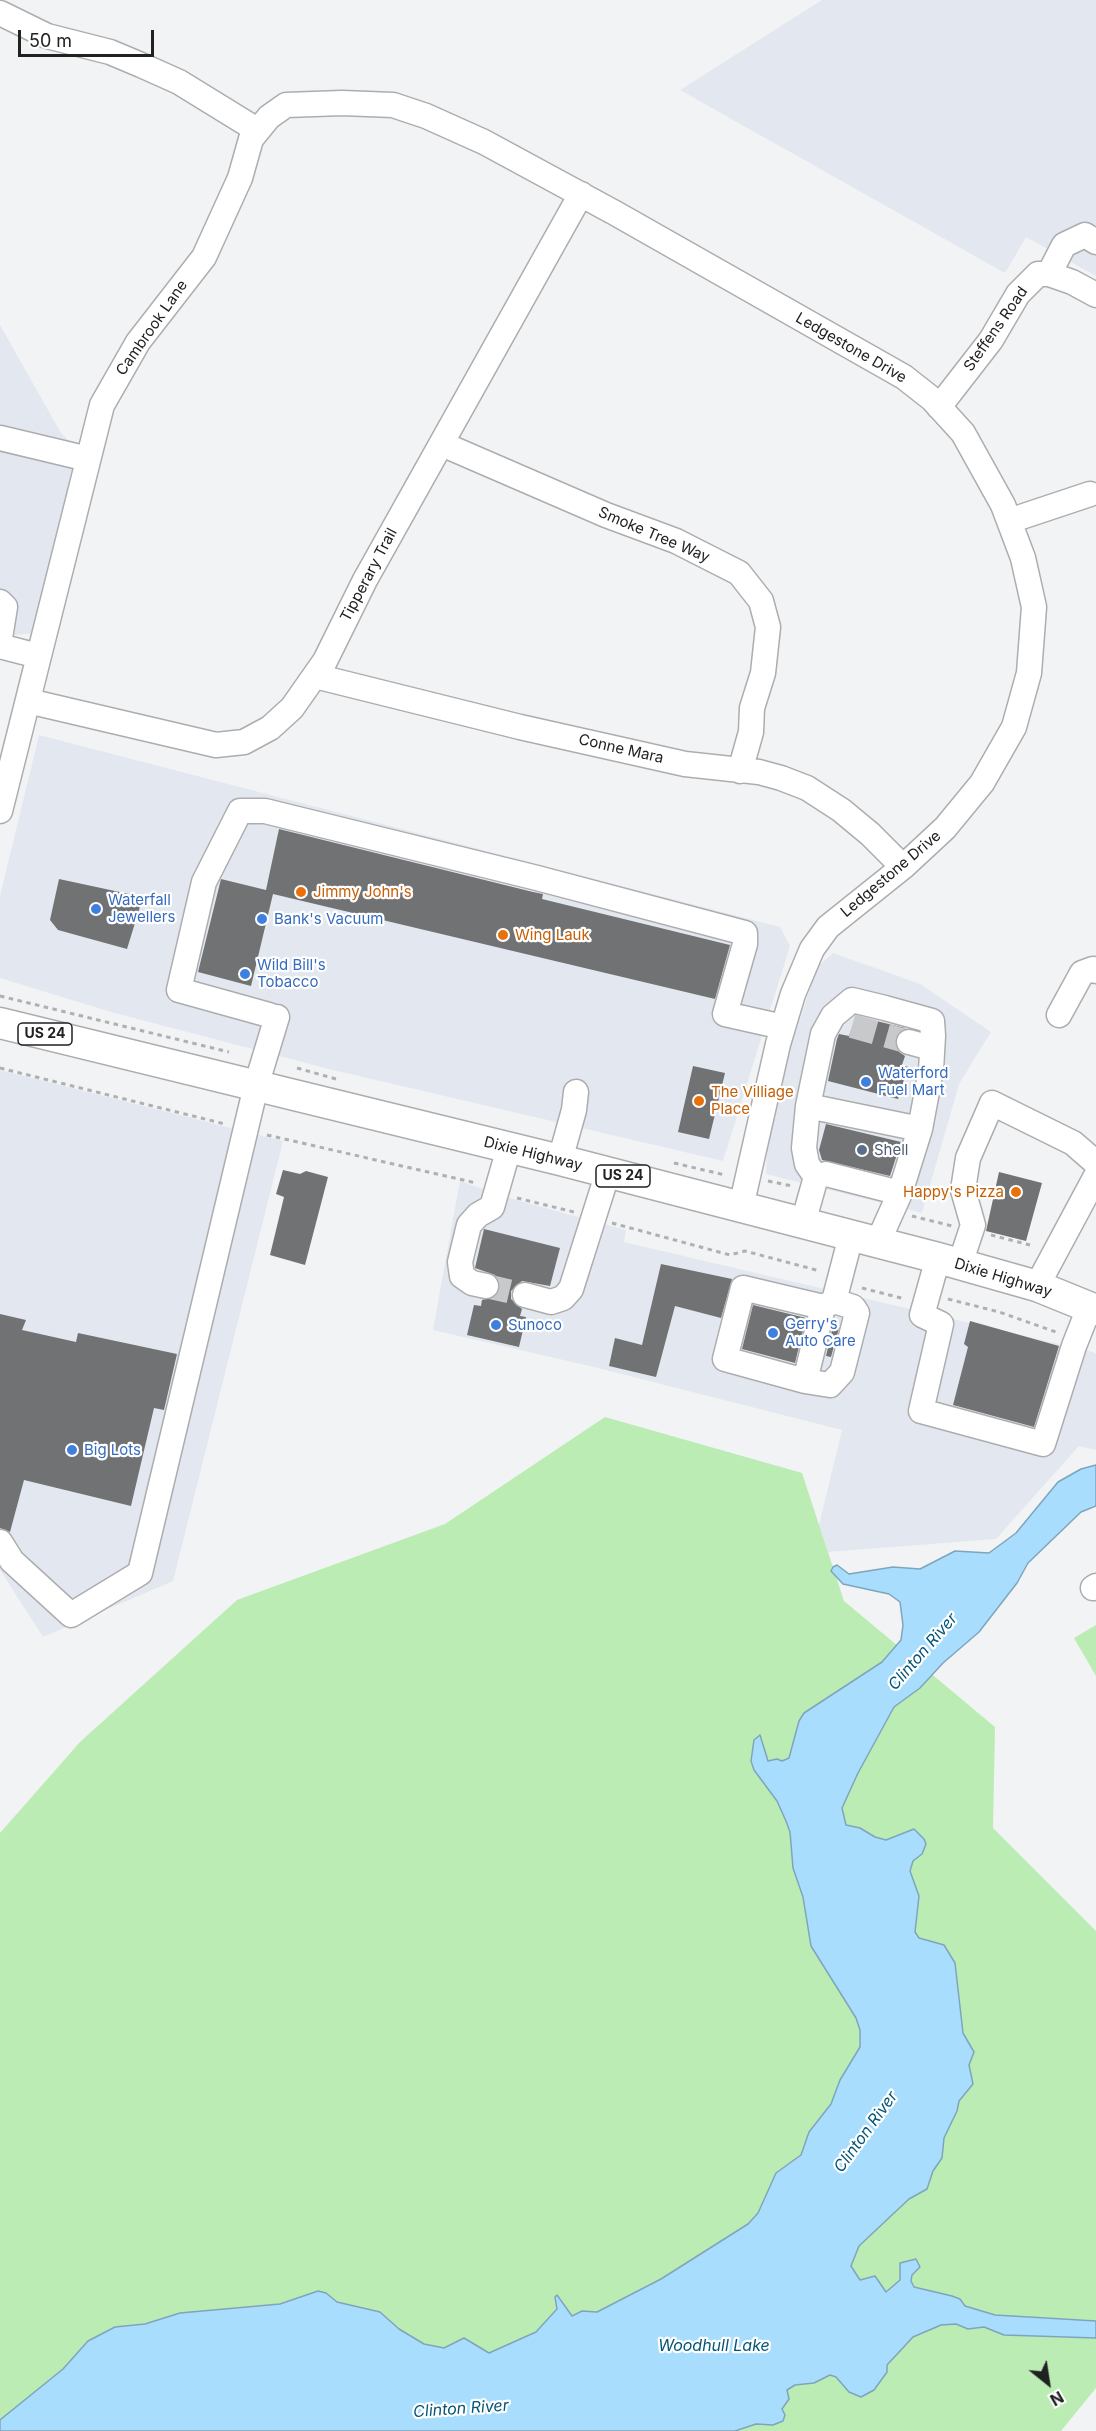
<!DOCTYPE html>
<style>
body{margin:0}
#map{position:relative;width:1096px;height:2431px;overflow:hidden;background:#f2f3f4;font-family:Inter,sans-serif}
canvas{display:block}
.north{position:absolute;left:1018px;top:2353px;width:60px;height:60px;-webkit-text-stroke:4px #fff;paint-order:stroke;rotate:150deg;font-size:16px;font-weight:700;line-height:24px;text-align:center;color:#202121}
.north::after{content:'';display:block;margin:auto;width:21px;height:27px;background:#202121;clip-path:polygon(50% 0,100% 100%,50% 72%,0 100%)}
.scale{position:absolute;left:18px;top:30px;width:136px;height:27px;box-sizing:border-box;border:3px solid #202121;border-top:0;padding-left:8px;font-size:18px;line-height:21px;white-space:nowrap;color:#202121;-webkit-text-stroke:4px #fff;paint-order:stroke}
</style>
<div id="map">
<canvas width="1096" height="2431"></canvas>
<div class="north">N</div>
<div class="scale">50 m</div>
</div>
<script>
const ctx = document.querySelector('canvas').getContext('2d');
ctx.lineJoin = 'round';
function fillPath(path, color) { ctx.fillStyle = color; ctx.fill(path, 'evenodd'); }
const poly = rows => new Path2D(rows.map(r => 'M' + r).join(''));
function trace(path, color, width, dash) { ctx.strokeStyle = color; ctx.lineWidth = width; ctx.lineCap = dash ? 'butt' : 'round'; ctx.setLineDash(dash || []); ctx.stroke(path); }
function drawText(font, color, halo, rows, align = 'center') {
  ctx.font = font + ' Inter,sans-serif'; ctx.lineWidth = 4.5; ctx.setLineDash([]); ctx.textBaseline = 'middle'; ctx.strokeStyle = halo; ctx.fillStyle = color; for (const [text, x, y, turn = 0] of rows) {
    ctx.save(); ctx.translate(x, y); ctx.rotate((+turn || 0) * Math.PI / 180); ctx.textAlign = isNaN(turn) ? turn : align; if (halo) ctx.strokeText(text, 0, 0); ctx.fillText(text, 0, 0); ctx.restore();
  }
}
fillPath(poly([
 [822,0,1096,0,1096,276,1026,237,1005,273,680,90],
 [0,325,61,433,74,446,72,477,34,633,14,635,0,631],
 [39,735,780,927,790,946,723,1161,333,1070,111,1012,0,978,0,896],
 [833,953,920,984,991,1032,959,1084,922,1213,766,1174,768,1118,817,967],
 [0,1070,283,1141,173,1581,43,1637,0,1570],
 [460,1181,509,1198,626,1230,624,1242,1093,1352,1096,1354,1096,1450,1079,1446,996,1539,828,1552,819,1525,842,1430,594,1367,433,1330]
]), '#e3e8f0');
fillPath(poly([
 [605,1417,802,1473,844,1601,995,1727,993,1828,1096,1931,1096,2388,1061,2431,0,2431,0,1833,80,1742,237,1600,445,1524],
 [1096,1625,1096,1676,1074,1638]
]), '#bbecb4');
const water = poly([
 [1096,1465,1096,1506,1081,1512,1028,1563,1017,1583,979,1632,943,1663,920,1688,894,1707,858,1773,842,1808,846,1825,860,1828,875,1837,886,1840,914,1829,924,1839,926,1844,922,1854,913,1861,910,1871,919,1896,915,1932,919,1938,944,1945,955,1963,963,2033,974,2052,969,2065,973,2084,959,2101,957,2111,944,2138,942,2158,933,2171,927,2189,909,2199,859,2246,851,2266,860,2280,875,2276,886,2292,900,2280,900,2263,916,2259,920,2267,912,2275,911,2281,914,2287,952,2296,960,2299,965,2306,995,2315,1096,2321,1096,2338,1004,2335,984,2327,968,2329,956,2324,941,2325,913,2337,887,2365,887,2372,874,2390,861,2397,849,2392,836,2377,830,2375,814,2383,795,2385,787,2390,789,2399,782,2409,785,2415,783,2421,773,2425,756,2424,735,2431,0,2431,0,2420,63,2369,88,2341,115,2327,145,2324,180,2313,280,2304,318,2291,326,2293,337,2302,380,2312,399,2329,424,2344,444,2348,464,2338,489,2353,536,2332,557,2309,555,2297,557,2295,572,2316,582,2311,597,2312,661,2279,748,2224,758,2213,776,2173,801,2155,809,2132,831,2104,840,2080,860,2047,860,2030,856,2018,811,1946,803,1897,793,1868,790,1832,786,1821,777,1801,754,1770,751,1761,754,1740,760,1735,768,1761,777,1759,782,1761,789,1758,799,1721,804,1713,882,1662,901,1640,903,1625,900,1602,889,1594,843,1584,831,1571,833,1567,837,1565,849,1574,893,1567,920,1569,955,1551,989,1553,1016,1533,1058,1482,1081,1469,1096,1465]
]);
fillPath(water, '#a8ddfe');
trace(water, '#7fa5bc', 1.5);
fillPath(poly([
 [279,829,533,892,543,894,542,899,730,945,715,999,273,894,251,986,198,972,221,879,266,890],
 [59,879,143,897,127,949,58,930,50,920],
 [856,1016,905,1028,895,1039,899,1052,905,1056,902,1065,908,1067,898,1099,828,1081,837,1039,839,1034,849,1036],
 [693,1066,725,1073,709,1139,678,1132],
 [826,1124,901,1142,890,1176,822,1160,819,1150],
 [283,1170,300,1174,306,1171,328,1177,305,1265,270,1255,284,1197,276,1194],
 [999,1172,1042,1183,1026,1241,986,1231],
 [484,1229,560,1248,550,1286,522,1281,511,1291,511,1299,522,1309,520,1316,526,1317,519,1347,467,1335,474,1305,481,1306,482,1300,496,1296,500,1288,495,1275,475,1268],
 [661,1264,732,1279,721,1318,675,1306,656,1377,609,1366,615,1338,642,1345],
 [753,1305,806,1318,795,1363,742,1349],
 [0,1314,26,1320,22,1330,76,1342,78,1333,177,1354,164,1410,154,1408,131,1506,24,1480,10,1532,0,1528],
 [970,1321,1059,1346,1034,1427,953,1405,968,1347,964,1344],
 [833,1326,839,1328,831,1357,826,1356]
]), '#717273');
trace(poly([
 [852,1026,909,1042],
 [486,1286,525,1295]
]), '#c8c9ca', 24, [24, 12]);
const minor = poly([
 [0,13,47,36,110,52,141,65,179,82,257,130],
 [1049,274,1064,245,1085,235,1096,242],
 [939,407,991,340,1018,294,1038,274,1049,274,1072,282,1096,295],
 [0,438,88,459],
 [442,444,606,515,676,541,739,573,761,601,768,627,763,673,752,708,751,732,740,771],
 [1009,521,1090,494],
 [0,602,5,607,0,638],
 [0,646,38,656],
 [315,676,520,727,685,764,759,772,781,778,807,788,841,810,870,834,903,867],
 [28,701,216,745,244,742,270,728,292,708,325,661,365,580,581,194],
 [0,811,102,405,138,342,204,257,240,178,251,139,269,117,286,105,342,103,393,105,426,116,484,142,615,213,904,377,932,399,963,433,1003,505,1023,558,1034,607,1029,673,1014,727,982,783,945,828,903,867,828,927,812,949,793,994,778,1044,741,1207],
 [269,1015,179,990,204,882,240,811,265,811,537,878,745,933,745,944,725,1014,783,1027],
 [1059,1015,1082,973,1093,969,1096,971],
 [909,1042,931,1048],
 [808,1106,920,1129],
 [560,1160,574,1110,576,1092],
 [816,1177,826,1174,900,1193],
 [803,1223,816,1177,807,1164,804,1148,808,1106,823,1034,833,1016,852,1000,885,1008,932,1021,933,1036,931,1070,920,1129,900,1193,878,1242],
 [938,1258,922,1315,941,1324,921,1411,1043,1444,1074,1346,1089,1308],
 [960,1264,973,1225,963,1190,968,1158,992,1103,1073,1143,1096,1163],
 [486,1286,472,1283,462,1276,460,1262,469,1225,478,1215,492,1207,509,1148],
 [1037,1286,1096,1176],
 [525,1295,551,1302,563,1298,571,1289,608,1172],
 [823,1307,743,1288,725,1359,805,1381,823,1307,834,1301,851,1236],
 [805,1381,830,1385,842,1372,857,1313,853,1307,834,1301],
 [0,1542,12,1561,71,1615,140,1573,256,1086,277,1017],
 [1093,1588,1096,1586]
]);
const major = poly([
 [0,1023,560,1160,938,1258,1037,1286,1096,1310]
]);
trace(minor, '#adadaf', 27);
trace(major, '#adadaf', 33);
trace(poly([
 [0,996,229,1052],
 [0,1068,225,1124],
 [297,1068,336,1079],
 [267,1135,476,1183],
 [674,1163,725,1175],
 [768,1181,792,1186],
 [517,1198,574,1212],
 [912,1216,952,1226],
 [612,1223,730,1255,745,1251,820,1271],
 [991,1235,1030,1245],
 [862,1288,905,1299],
 [948,1299,999,1312,1056,1332]
]), '#afb0b1', 3, [4.5, 4.5]);
trace(minor, '#fff', 24);
trace(major, '#fff', 30);
for (const [x, y, r, color] of [
 [301,892,6,"#e8710a"],
 [96,909,6,"#3f7fe0"],
 [262,919,6,"#3f7fe0"],
 [503,935,6,"#e8710a"],
 [245,974,6,"#3f7fe0"],
 [866,1082,6,"#3f7fe0"],
 [699,1101,6,"#e8710a"],
 [862,1150,6,"#5c6f8a"],
 [1016,1192,6,"#e8710a"],
 [496,1325,6,"#3f7fe0"],
 [773,1333,6,"#3f7fe0"],
 [72,1450,6,"#3f7fe0"]
]) { const dot = new Path2D(); dot.arc(x, y, r, 0, 2 * Math.PI); ctx.fillStyle = color; ctx.fill(dot); trace(dot, '#fff', 2); }
for (const [x, y, w] of [
 [45,1034,54],
 [623,1176,54]
]) { const box = new Path2D(); box.roundRect(x - w / 2, y - 11, w, 22, 4.5); ctx.fillStyle = '#fff'; ctx.fill(box); trace(box, '#202121', 1.5); }
drawText('bold 14px', '#202121', null, [
 ["US 24",45,1034],
 ["US 24",623,1176]
]);
drawText('15px', '#202121', '#fff', [
 ["Cambrook Lane",152,328,-55],
 ["Steffens Road",996,329,-55],
 ["Ledgestone Drive",851,348,30],
 ["Smoke Tree Way",654,535,23],
 ["Tipperary Trail",369,575,-62],
 ["Conne Mara",621,749,13],
 ["Ledgestone Drive",891,874,-40],
 ["Dixie Highway",533,1154,14],
 ["Dixie Highway",1003,1278,17]
]);
drawText('15px', '#c56008', '#fff', [
 ["Jimmy John's",313,892],
 ["Wing Lauk",515,935],
 ["The Villiage",711,1092],
 ["Place",711,1109],
 ["Happy's Pizza",1004,1192,"right"]
], 'left');
drawText('15px', '#366cbe', '#fff', [
 ["Waterfall",108,900],
 ["Jewellers",108,917],
 ["Bank's Vacuum",274,919],
 ["Wild Bill's",257,965],
 ["Tobacco",257,982],
 ["Waterford",878,1073],
 ["Fuel Mart",878,1090],
 ["Gerry's",785,1324],
 ["Auto Care",785,1341],
 ["Sunoco",508,1325],
 ["Big Lots",84,1450]
], 'left');
drawText('15px', '#4e5e75', '#fff', [
 ["Shell",874,1150]
], 'left');
drawText('italic 16px', '#055578', '#fff', [
 ["Clinton River",923,1652,-49],
 ["Clinton River",866,2132,-54],
 ["Woodhull Lake",714,2346],
 ["Clinton River",461,2409,-4]
]);
</script>
